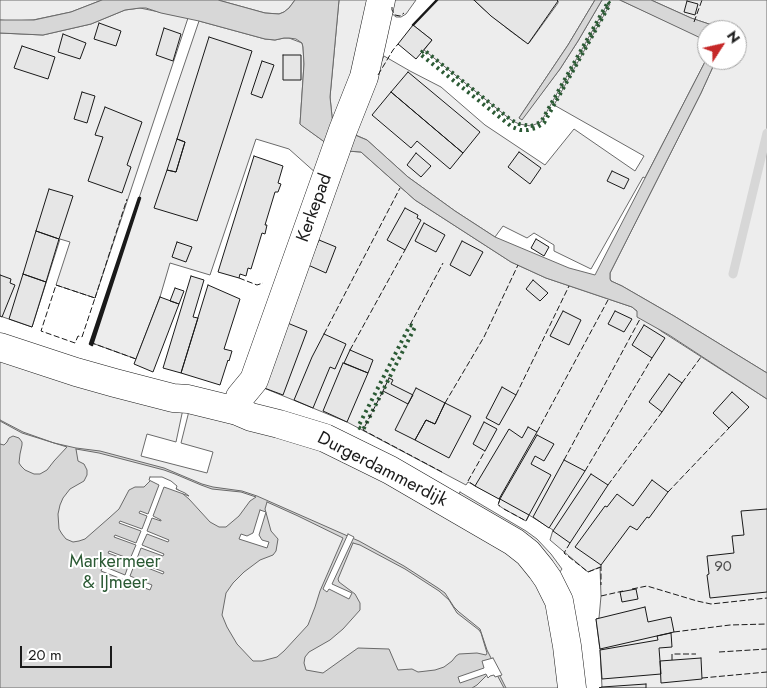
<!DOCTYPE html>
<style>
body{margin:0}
#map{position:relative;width:767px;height:688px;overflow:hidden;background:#fff;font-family:Jost,sans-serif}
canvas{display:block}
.north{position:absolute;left:697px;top:20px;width:50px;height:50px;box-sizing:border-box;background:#fff;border:1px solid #a3a3a3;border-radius:50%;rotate:55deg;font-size:14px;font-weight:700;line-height:20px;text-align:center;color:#1a1a1a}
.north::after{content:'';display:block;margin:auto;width:18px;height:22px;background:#c62828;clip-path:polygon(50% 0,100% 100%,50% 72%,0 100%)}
.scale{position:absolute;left:20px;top:646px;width:92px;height:22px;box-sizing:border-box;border:2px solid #1a1a1a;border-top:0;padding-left:6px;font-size:15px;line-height:18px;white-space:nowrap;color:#1a1a1a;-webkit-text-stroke:4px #fff;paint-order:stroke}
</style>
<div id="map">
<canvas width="767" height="688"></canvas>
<div class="north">N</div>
<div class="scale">20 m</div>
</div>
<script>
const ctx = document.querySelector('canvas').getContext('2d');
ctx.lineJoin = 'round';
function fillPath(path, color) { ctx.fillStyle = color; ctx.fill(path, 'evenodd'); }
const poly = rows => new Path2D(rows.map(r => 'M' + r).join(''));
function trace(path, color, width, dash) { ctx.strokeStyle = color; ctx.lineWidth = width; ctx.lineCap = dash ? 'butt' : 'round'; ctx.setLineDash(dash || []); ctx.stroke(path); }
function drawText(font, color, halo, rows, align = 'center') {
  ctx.font = font + ' Jost,sans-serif'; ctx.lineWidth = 4; ctx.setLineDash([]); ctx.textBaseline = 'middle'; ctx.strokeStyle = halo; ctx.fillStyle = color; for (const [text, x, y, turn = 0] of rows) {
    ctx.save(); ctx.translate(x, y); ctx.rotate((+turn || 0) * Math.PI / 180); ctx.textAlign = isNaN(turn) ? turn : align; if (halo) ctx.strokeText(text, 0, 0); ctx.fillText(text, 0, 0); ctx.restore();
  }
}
const built = poly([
 [0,0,102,0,71,12,33,20,10,21,0,20,0,0],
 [218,0,295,0,289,8,284,12,279,14,265,13,218,0],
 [339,0,372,0,362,45,333,126,330,97,339,0],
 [392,0,416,0,406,14,401,17,396,17,390,12,392,0],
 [437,0,474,0,481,7,509,30,524,41,529,43,558,3,558,1,557,0,595,0,568,45,519,118,522,119,560,69,578,41,602,0,620,0,707,40,707,58,645,178,643,177,591,269,554,251,554,245,534,233,527,238,503,226,495,237,455,211,408,177,367,140,349,132,384,56,410,71,441,87,485,125,545,165,574,129,635,171,644,156,554,105,610,4,608,3,541,122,531,126,519,124,511,120,424,50,432,40,413,25,437,0],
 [651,0,767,0,767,373,674,316,622,286,611,281,610,279,610,273,701,93,716,60,737,60,737,30,725,30,724,27,720,25,709,24,691,18,651,0],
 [140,8,188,18,95,298,56,285,70,242,60,239,32,327,0,316,0,33,43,35,91,24,125,10,140,8],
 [199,21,265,39,275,40,284,38,289,38,302,43,303,47,304,64,300,124,326,143,317,174,289,149,256,139,210,275,170,263,160,297,136,359,92,343,140,199,139,198,199,21],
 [346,151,361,152,415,200,511,262,546,278,632,307,661,331,767,399,767,688,599,688,602,687,600,650,596,619,599,618,601,596,600,567,588,572,550,540,553,530,529,515,526,521,504,509,498,505,500,499,468,482,466,485,347,422,259,386,319,240,315,238,346,151],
 [0,357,183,409,176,442,147,434,141,456,207,473,213,452,181,443,189,411,326,449,504,546,544,590,564,688,0,688,0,357],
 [460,492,526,531,537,539,551,554,562,569,557,576,456,499,460,492]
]);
fillPath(built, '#ededed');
trace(built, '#6a6a6a', 1);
const water = poly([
 [102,0,218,0,265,13,279,14,284,12,289,8,295,0,339,0,330,97,333,126,367,140,408,177,455,211,495,237,569,268,595,275,707,58,707,60,716,60,701,93,610,273,610,279,611,281,622,286,674,316,767,373,767,399,669,335,637,317,637,311,632,307,546,278,511,262,415,200,361,152,347,151,326,143,301,125,300,124,304,64,303,47,302,43,296,39,289,38,284,38,275,40,265,39,199,21,161,13,146,8,140,8,125,10,91,24,43,35,0,33,0,20,34,20,71,12,102,0],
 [595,0,602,0,578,41,560,69,522,120,519,118,568,45,595,0],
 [620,0,651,0,691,18,709,24,721,25,724,27,725,30,707,30,707,41,620,0],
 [0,420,23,432,54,443,76,448,100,451,164,468,202,484,213,487,242,491,257,496,359,541,404,566,438,588,445,593,454,607,459,612,480,629,487,650,506,688,504,688,496,673,489,673,477,685,472,688,0,688,0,444,4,445,7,442,9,438,13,436,19,438,22,442,22,445,20,454,19,463,21,466,25,470,34,474,40,474,47,470,54,461,67,447,22,433,0,421,0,420],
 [76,449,99,453,164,470,175,474,201,485,212,489,241,492,256,497,250,501,239,516,226,527,219,527,210,522,189,499,170,483,151,480,144,487,135,487,129,490,119,509,109,518,85,539,79,541,73,542,66,539,62,534,59,529,58,514,60,505,63,498,70,489,84,481,87,475,87,470,84,464,78,461,76,449],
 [267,502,298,516,343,538,320,591,315,607,308,625,284,651,277,657,262,661,253,661,237,644,227,627,222,615,226,593,233,583,244,572,260,560,273,555,276,551,278,539,271,531,265,509,267,502],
 [353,543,360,545,405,569,439,591,449,600,457,613,479,630,481,633,487,653,486,655,477,653,459,654,456,656,452,661,444,667,435,670,418,672,412,669,398,670,389,649,358,648,323,673,306,670,304,663,305,657,309,652,330,640,343,629,360,610,360,603,355,594,339,582,338,579,353,543]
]);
fillPath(water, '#d7d7d7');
trace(water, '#6a6a6a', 1);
const pier = poly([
 [150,477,162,477,171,481,177,486,176,489,185,493,189,496,164,487,153,516,161,520,161,521,152,518,147,531,169,540,168,542,147,534,142,545,164,554,163,556,141,548,136,561,164,572,163,574,135,563,130,576,152,585,150,590,101,571,103,566,125,575,130,561,108,553,109,551,130,559,136,545,114,537,115,535,136,543,141,531,119,523,120,521,142,529,147,516,139,513,140,511,148,514,159,485,149,480,150,477],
 [260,510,266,512,259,535,262,540,269,542,267,548,239,539,241,534,247,536,253,533,260,510],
 [348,534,354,537,332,584,352,593,349,599,329,589,327,592,323,589,348,534],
 [493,658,502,675,495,677,494,675,490,676,488,678,486,674,460,683,458,677,484,668,482,661,493,658]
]);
fillPath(pier, '#fff');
trace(pier, '#6a6a6a', 1);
trace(poly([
 [733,274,767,133]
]), '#d7d7d7', 9);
const building = poly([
 [474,0,557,0,558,1,528,44,491,16,474,0],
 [687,1,698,4,695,15,684,12,687,1],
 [99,23,121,31,116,46,94,39,99,23],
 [413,25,432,40,416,59,398,44,413,25],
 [164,28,181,34,173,61,156,55,164,28],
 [63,34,86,43,80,59,58,52,63,34],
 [209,37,252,51,197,221,154,208,167,170,176,172,185,142,177,139,209,37],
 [22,46,55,57,48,79,14,68,22,46],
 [283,55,301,55,301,80,283,80,283,55],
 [262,61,274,65,262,98,251,94,262,61],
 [408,72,480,132,463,153,391,92,408,72],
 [82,92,95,96,87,123,74,119,82,92],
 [391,92,463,153,450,169,417,141,411,148,372,115,391,92],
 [105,107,142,122,127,165,131,167,122,193,88,181,103,137,95,135,105,107],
 [177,139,185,142,176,172,167,170,177,139],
 [519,152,541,168,530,184,508,167,519,152],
 [416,153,431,166,421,177,407,165,416,153],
 [254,156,283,166,278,183,281,184,278,192,275,192,265,225,267,225,265,234,262,233,251,269,248,268,246,276,240,274,239,278,218,272,254,156],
 [612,171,629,179,624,189,607,181,612,171],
 [49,189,73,196,59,239,36,231,49,189],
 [405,208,418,215,417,218,421,220,405,250,387,240,405,208],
 [424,223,445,235,436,252,415,241,424,223],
 [36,231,59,239,46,282,23,274,36,231],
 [536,239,549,247,544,256,531,248,536,239],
 [319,240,336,247,326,273,308,265,319,240],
 [462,241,483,252,470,276,450,265,462,241],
 [177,242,192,247,186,262,172,257,177,242],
 [23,274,46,282,32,327,9,319,23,274],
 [0,275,11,279,10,283,15,285,2,317,0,316,0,275],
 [191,276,204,280,193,317,198,318,181,373,163,368,191,276],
 [533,280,548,293,540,301,526,289,533,280],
 [208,285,240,299,224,349,232,351,229,361,228,360,220,385,181,373,208,285],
 [175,288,184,291,179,304,170,301,175,288],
 [160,297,179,304,153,372,134,364,160,297],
 [563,311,581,320,569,345,550,336,563,311],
 [615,311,632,319,624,332,608,324,615,311],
 [285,322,307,331,283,395,259,386,285,322],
 [644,325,665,338,652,358,632,345,644,325],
 [324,334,346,344,335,369,330,367,313,408,294,400,312,357,324,334],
 [350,350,373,360,368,373,344,363,350,350],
 [343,363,368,373,347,422,323,411,343,363],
 [669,374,682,383,662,412,649,402,669,374],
 [389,378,393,380,391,384,413,395,408,404,383,391,389,378],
 [502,387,516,395,499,425,486,418,502,387],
 [416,388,445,403,435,424,426,420,415,440,395,430,416,388],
 [732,392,749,407,729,428,713,413,732,392],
 [445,403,471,416,449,458,415,440,426,420,435,424,445,403],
 [484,422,497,429,485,451,473,444,484,422],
 [528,427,537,432,499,499,475,486,509,429,522,438,528,427],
 [537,435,554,444,544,461,535,456,531,464,551,475,529,515,500,499,537,435],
 [564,460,585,471,549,528,533,517,564,460],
 [591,474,608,485,570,543,553,531,591,474],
 [652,480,668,492,649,518,647,517,637,530,630,526,601,565,575,547,605,506,607,507,617,494,633,506,652,480],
 [767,509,767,592,710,598,707,575,709,574,707,556,734,553,732,536,744,535,741,511,767,509],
 [636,589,638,599,622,602,620,592,636,589],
 [645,607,648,622,671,617,674,632,600,649,596,619,645,607],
 [671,633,672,647,659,648,661,674,602,679,600,650,658,640,657,636,671,633],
 [701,658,702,679,661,683,660,661,701,658],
 [646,684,646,688,599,688,602,687,646,684]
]);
fillPath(building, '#e6e6e6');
trace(building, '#1a1a1a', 1);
const street = poly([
 [0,347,76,372,115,383,173,398,188,399,237,411,251,417,279,424,325,438,390,470,514,542,528,553,541,569,548,579,559,601,567,646,572,688],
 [237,411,240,397,254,380,343,130,364,77,381,0]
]);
trace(street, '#1a1a1a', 29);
trace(street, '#fff', 28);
trace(poly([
 [608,2,610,4,544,123,536,128,528,130,520,130,512,127,420,54,424,50,511,120,519,124,531,126,541,122,608,2],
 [410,325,415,327,363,430,358,427,410,325]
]), '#2b5a34', 4, [2.5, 4]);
trace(poly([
 [392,7,392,10,395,15,400,16,404,13],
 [694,22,702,0],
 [413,25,437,0],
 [378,75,393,50,398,44],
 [239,278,257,285,263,283],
 [56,285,95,298,82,337,78,336,75,343,41,331,56,285],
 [95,298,127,199],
 [410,325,443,263],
 [324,334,400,188],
 [93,341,92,343,136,359],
 [350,350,405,250],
 [682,383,701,357],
 [383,391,363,430,442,472],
 [516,395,569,286],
 [445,403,484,337,518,265],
 [537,432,608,300],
 [564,460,640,319],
 [585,471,652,358],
 [608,485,662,412],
 [475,486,468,481,485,451],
 [668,492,729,428],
 [499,499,500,499,498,505,500,506],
 [504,509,526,521,529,515],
 [570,543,564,553,588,572,601,567],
 [601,565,601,585],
 [632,589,647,586,697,601,711,604,767,598],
 [601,596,623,591],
 [674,632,730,625,767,624],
 [719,652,767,649],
 [672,660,672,654,696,654],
 [702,678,767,672]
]), '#1a1a1a', 1, [6, 2.5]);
trace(poly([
 [413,25,437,0],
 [139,198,140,198,92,345,90,344,139,198]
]), '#1a1a1a', 2.5);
drawText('15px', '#4d4d4d', null, [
 ["90",723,567]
]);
drawText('18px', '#1a1a1a', '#fff', [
 ["Kerkepad",315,208,-70],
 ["Durgerdammerdijk",382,470,27]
]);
drawText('18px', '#2b5a34', '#fff', [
 ["Markermeer",115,563],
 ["& IJmeer",115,584]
]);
</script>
